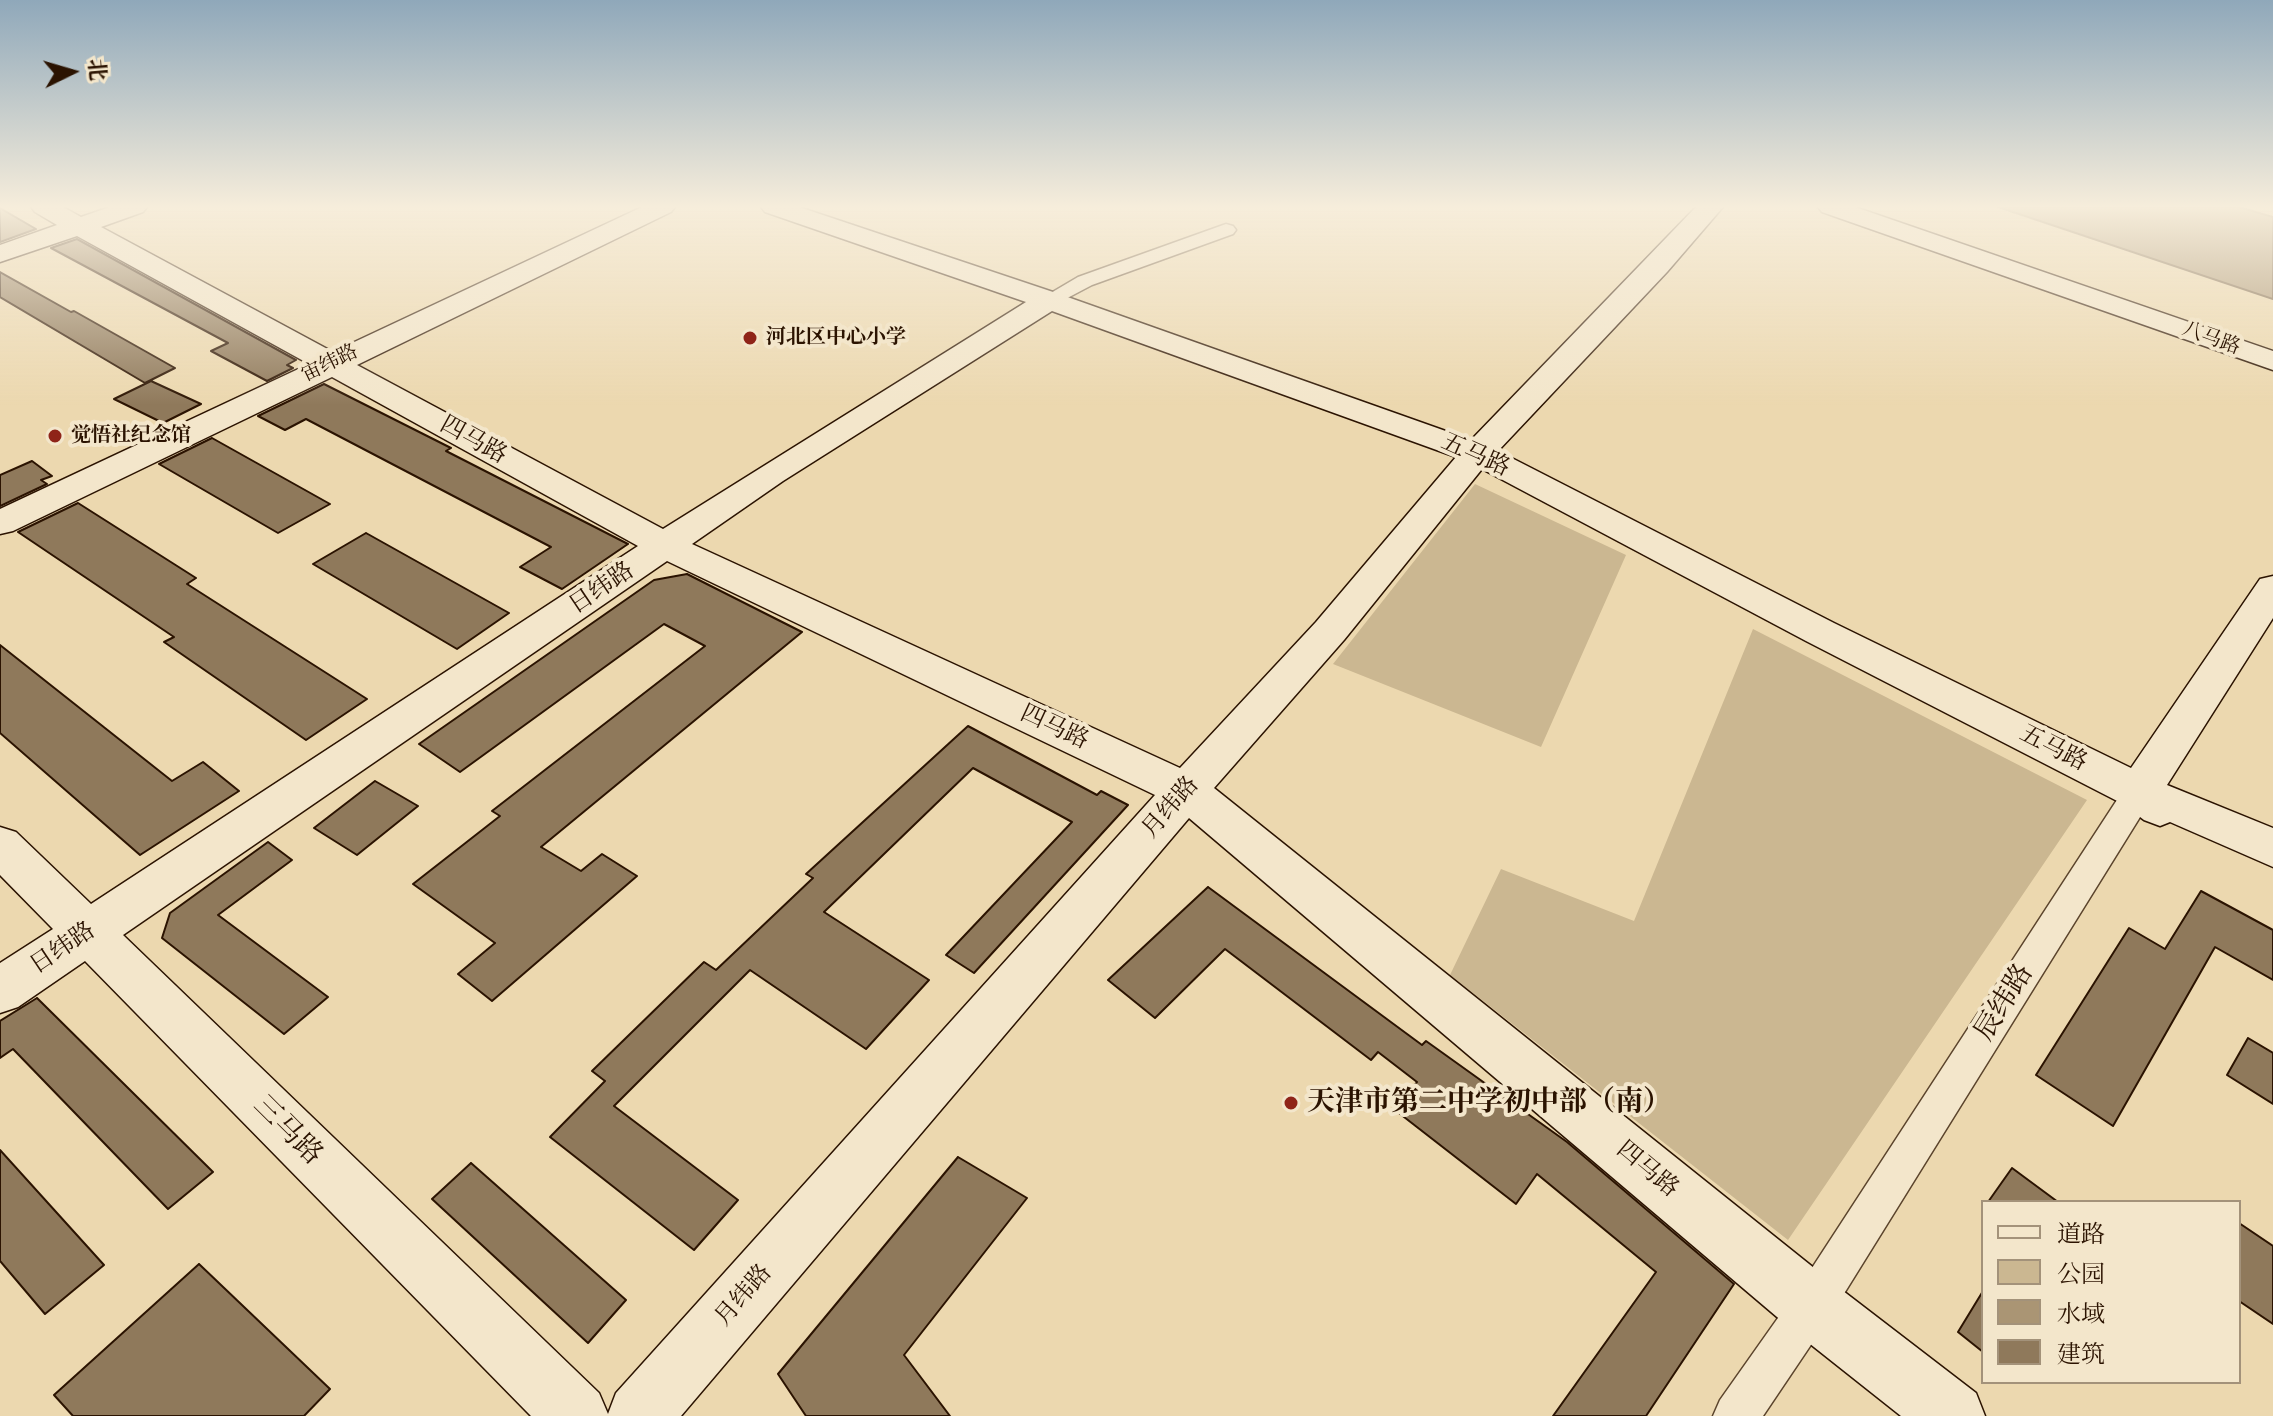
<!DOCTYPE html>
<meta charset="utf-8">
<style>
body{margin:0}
#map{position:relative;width:2273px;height:1416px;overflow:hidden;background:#ecd8af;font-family:"Libre Bodoni","Noto Serif SC",serif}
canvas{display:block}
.legend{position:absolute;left:1981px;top:1200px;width:260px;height:184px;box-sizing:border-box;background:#f3e6cb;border:2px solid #a3927a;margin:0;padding:10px 14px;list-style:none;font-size:24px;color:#2b1301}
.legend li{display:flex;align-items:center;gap:16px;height:40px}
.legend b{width:40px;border:2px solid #a3927a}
.north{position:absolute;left:32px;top:32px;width:80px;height:80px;-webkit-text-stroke:6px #f3e6cb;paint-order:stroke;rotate:85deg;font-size:22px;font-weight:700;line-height:32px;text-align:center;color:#2b1301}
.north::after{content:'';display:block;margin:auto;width:28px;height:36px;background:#2b1301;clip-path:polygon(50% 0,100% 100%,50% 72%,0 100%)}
</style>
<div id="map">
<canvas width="2273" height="1416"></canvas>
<ul class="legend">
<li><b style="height:10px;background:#f3e6cb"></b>道路</li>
<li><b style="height:22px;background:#cbb791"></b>公园</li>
<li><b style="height:22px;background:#aa9574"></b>水域</li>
<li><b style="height:22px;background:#8f795b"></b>建筑</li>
</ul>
<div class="north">北</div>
</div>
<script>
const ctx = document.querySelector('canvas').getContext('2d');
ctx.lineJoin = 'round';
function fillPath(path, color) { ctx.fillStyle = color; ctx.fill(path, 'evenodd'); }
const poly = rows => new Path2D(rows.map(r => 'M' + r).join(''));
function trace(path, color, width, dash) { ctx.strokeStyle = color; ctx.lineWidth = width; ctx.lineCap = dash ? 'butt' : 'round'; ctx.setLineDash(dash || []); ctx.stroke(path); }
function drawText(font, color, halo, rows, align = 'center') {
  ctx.font = font + ' "Libre Bodoni","Noto Serif SC",serif'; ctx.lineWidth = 8; ctx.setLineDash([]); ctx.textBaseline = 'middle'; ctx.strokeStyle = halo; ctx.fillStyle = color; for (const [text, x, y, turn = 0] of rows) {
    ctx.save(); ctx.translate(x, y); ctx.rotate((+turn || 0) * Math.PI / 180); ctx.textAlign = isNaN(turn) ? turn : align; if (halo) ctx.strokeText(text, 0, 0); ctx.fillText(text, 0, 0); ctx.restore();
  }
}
fillPath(poly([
 [1475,484,1626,555,1541,747,1333,664],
 [1753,629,2087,800,1788,1240,1450,975,1501,869,1634,921]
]), '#cbb791');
const water = poly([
 [1998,207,2239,207,2273,217,2273,299,1998,207]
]);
fillPath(water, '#aa9574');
trace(water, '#776146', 2);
const building = poly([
 [0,208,36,229,0,242,0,208],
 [77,239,296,360,287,365,293,368,267,381,211,351,228,343,51,248,77,239],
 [0,272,71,312,74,311,175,368,145,383,0,297,0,272],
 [151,381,201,404,163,423,114,399,151,381],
 [324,384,451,448,446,451,628,544,562,589,520,567,551,547,306,419,285,430,258,416,324,384],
 [212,438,330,504,278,533,159,464,212,438],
 [32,461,52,476,41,480,47,484,0,506,0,475,32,461],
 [78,503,196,578,187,584,367,699,306,740,164,642,174,637,18,532,78,503],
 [366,533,509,613,457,649,313,564,366,533],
 [687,574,802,632,541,847,581,871,602,854,637,876,492,1001,458,974,495,943,413,884,500,816,492,811,705,646,664,624,460,772,419,744,654,580,687,574],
 [0,645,172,781,203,762,239,791,140,855,0,733,0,645],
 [968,726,1097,795,1101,791,1128,805,974,973,946,955,1072,822,973,768,824,912,929,980,866,1049,750,970,614,1106,738,1200,694,1250,550,1137,605,1081,592,1071,704,962,716,970,813,878,806,874,968,726],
 [375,781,418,806,357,855,314,828,375,781],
 [268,842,292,860,218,915,328,997,284,1034,162,938,170,913,268,842],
 [1208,887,1422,1045,1426,1041,1567,1142,1734,1284,1646,1416,1553,1416,1656,1272,1537,1174,1516,1204,1395,1110,1417,1082,1378,1052,1371,1060,1225,949,1155,1018,1108,980,1208,887],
 [2201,891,2273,930,2273,980,2215,947,2113,1126,2036,1075,2129,928,2165,949,2201,891],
 [37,998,213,1172,168,1209,13,1049,0,1058,0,1021,37,998],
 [2248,1038,2273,1053,2273,1104,2227,1075,2248,1038],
 [0,1150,104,1265,45,1314,0,1261,0,1150],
 [958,1157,1027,1198,904,1355,950,1416,806,1416,778,1374,958,1157],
 [471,1163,626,1300,588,1343,432,1199,471,1163],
 [2012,1168,2058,1202,1988,1202,2012,1168],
 [2239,1223,2273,1246,2273,1324,2239,1301,2239,1223],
 [199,1264,330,1389,304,1416,73,1416,54,1395,199,1264],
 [1983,1291,1983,1352,1958,1332,1983,1291]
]);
fillPath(building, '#8f795b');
trace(building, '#2b1301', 2);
const street = poly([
 [1226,224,1233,226,1236,230,1233,234,1092,285,1056,304,1042,304,1039,300,1078,277,1226,224],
 [2139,780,2150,783,2155,792,2150,801,1827,1321,1763,1416,1713,1416,1720,1400,1797,1291,2128,783,2139,780]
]);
const secondary = poly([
 [31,207,63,207,81,217,110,207,147,207,143,212,101,227,333,352,642,207,675,207,671,212,357,365,663,529,1026,302,765,212,761,207,799,207,1059,294,1471,440,1696,207,1723,207,1667,272,1498,451,1834,623,2131,768,2260,579,2273,576,2273,618,2167,785,2273,828,2273,867,2170,822,2160,826,2144,820,2123,804,1806,641,1482,469,1344,640,1214,788,1834,1284,1976,1393,1985,1416,1901,1416,1790,1328,1189,818,681,1416,531,1416,85,961,18,1007,0,1013,0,963,53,929,0,875,0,827,16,832,91,904,638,546,332,377,13,531,0,534,0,509,309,364,77,236,0,262,0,245,57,225,35,212,31,207],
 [1052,311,1456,457,1316,622,1180,768,692,544,783,481,1052,311],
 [667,561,1155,795,616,1393,608,1414,599,1393,123,935,667,561],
 [1818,207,1855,207,2273,351,2273,370,1822,212,1818,207]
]);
trace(street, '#5b442c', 3);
trace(secondary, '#2b1301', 3);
fillPath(street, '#f3e6cb');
fillPath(secondary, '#f3e6cb');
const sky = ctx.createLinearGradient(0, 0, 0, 405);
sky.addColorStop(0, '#8fa8ba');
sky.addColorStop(0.51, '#f6eddb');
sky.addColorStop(1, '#f6eddb00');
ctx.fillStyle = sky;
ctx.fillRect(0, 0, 2273, 405);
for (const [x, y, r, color] of [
 [750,338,8,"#8f2418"],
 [55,436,8,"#8f2418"],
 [1291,1103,8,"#8f2418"]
]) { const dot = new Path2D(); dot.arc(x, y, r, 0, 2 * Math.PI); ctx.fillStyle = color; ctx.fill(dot); trace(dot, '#f3e6cb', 3); }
drawText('bold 20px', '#2b1301', '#f3e6cb', [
 ["河北区中心小学",766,338],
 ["觉悟社纪念馆",71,436]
], 'left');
drawText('20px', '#2b1301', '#f3e6cb', [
 ["八马路",2211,339,20],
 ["宙纬路",330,364,-26]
]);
drawText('24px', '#2b1301', '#f3e6cb', [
 ["四马路",473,441,29],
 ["五马路",1475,456,24],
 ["日纬路",602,589,-34],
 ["四马路",1054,728,25],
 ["五马路",2053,749,27],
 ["月纬路",1171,808,-49],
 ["日纬路",63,949,-34],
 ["四马路",1647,1170,40],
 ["月纬路",744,1296,-49]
]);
drawText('28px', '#2b1301', '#f3e6cb', [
 ["辰纬路",2005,1003,-58],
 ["三马路",287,1131,45]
]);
drawText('bold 28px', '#2b1301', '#f3e6cb', [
 ["天津市第二中学初中部（南）",1307,1103]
], 'left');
</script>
